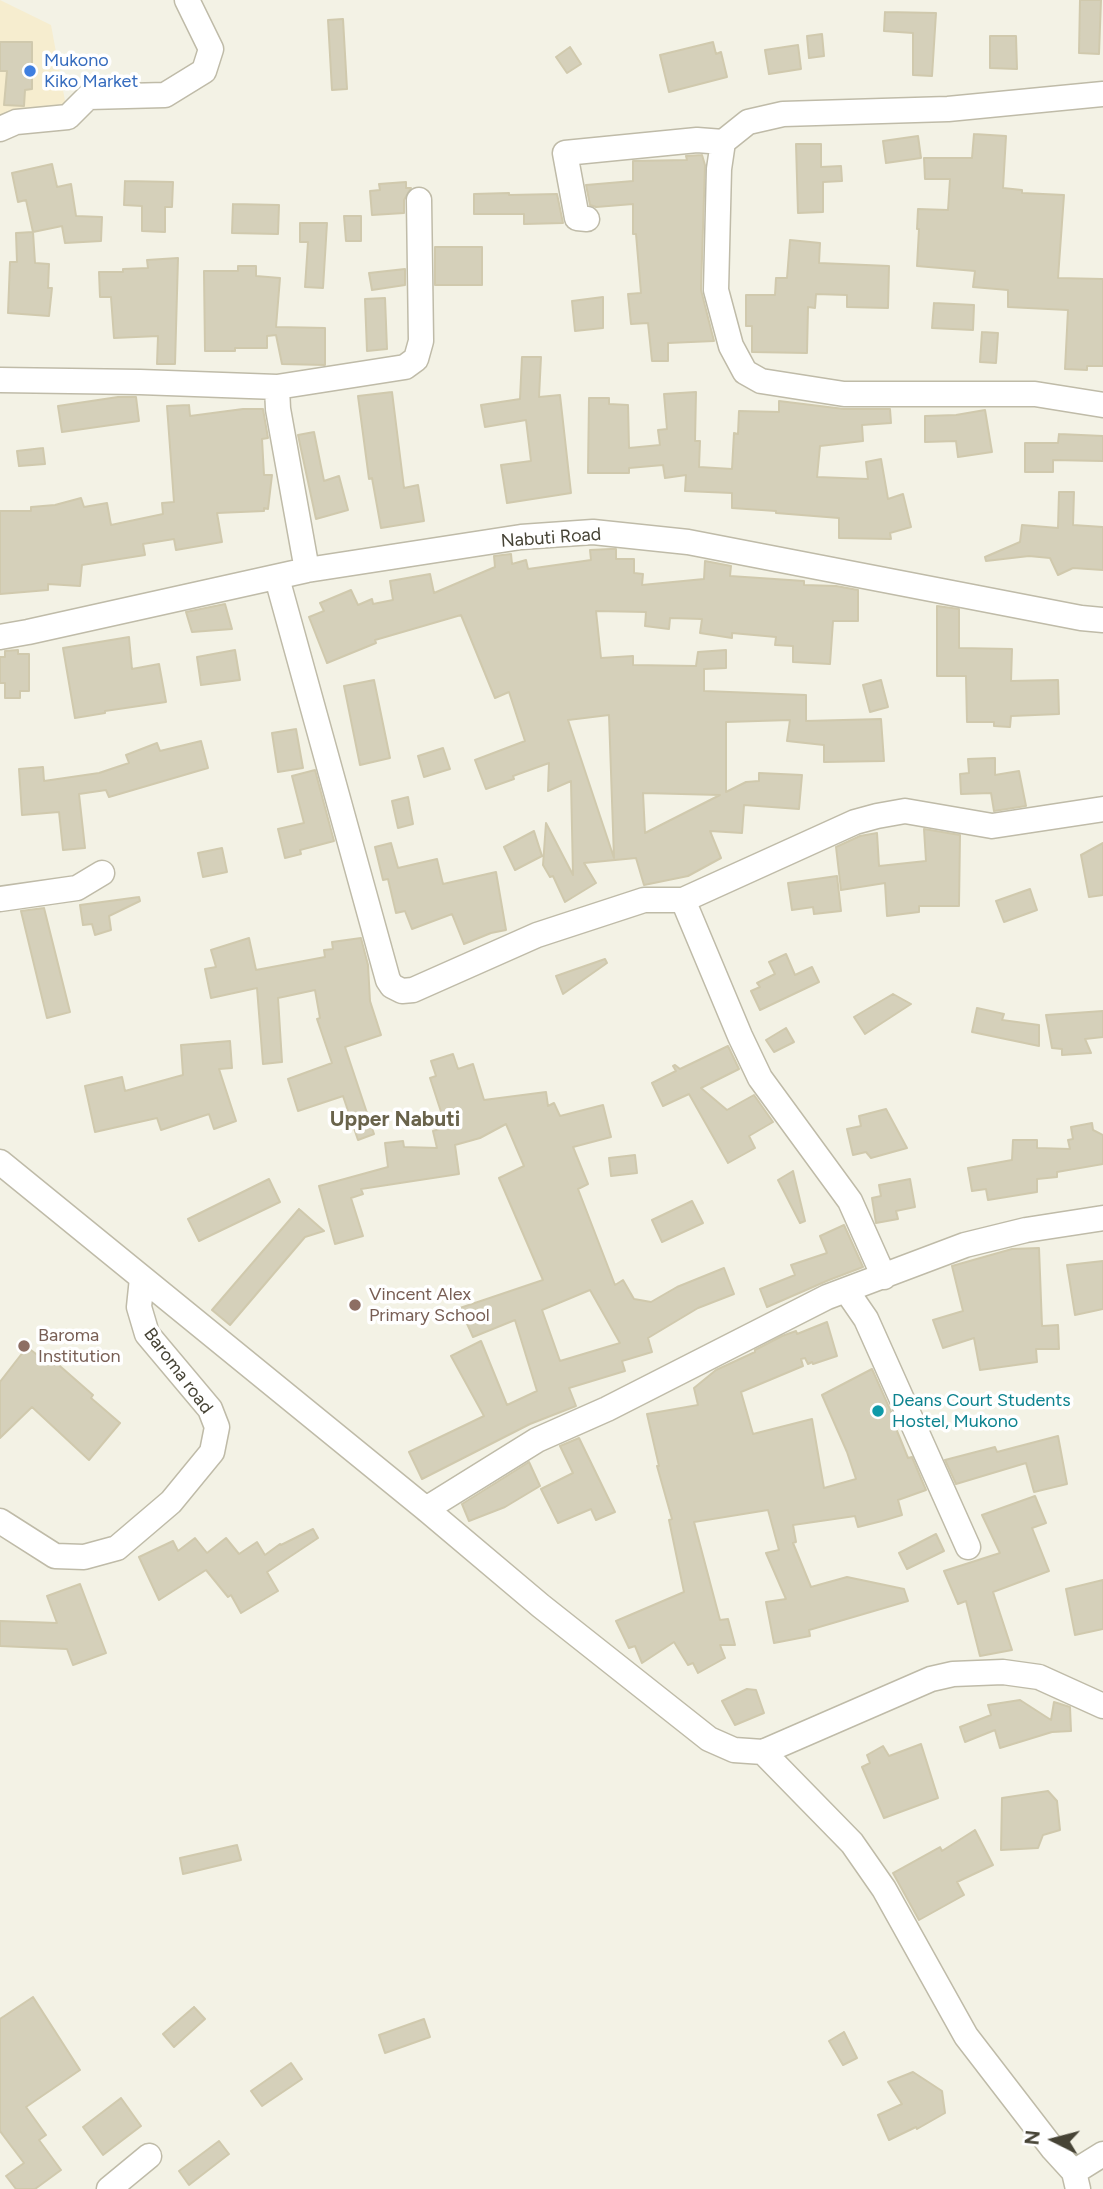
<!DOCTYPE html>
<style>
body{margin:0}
#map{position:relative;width:1103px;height:2189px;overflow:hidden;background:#f3f2e5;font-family:Figtree,sans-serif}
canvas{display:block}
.north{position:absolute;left:1019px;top:2105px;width:70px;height:70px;-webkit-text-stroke:5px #fff;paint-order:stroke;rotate:276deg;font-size:19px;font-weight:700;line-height:28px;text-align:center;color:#464335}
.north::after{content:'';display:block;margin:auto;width:24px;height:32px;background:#464335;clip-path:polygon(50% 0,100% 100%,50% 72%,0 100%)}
</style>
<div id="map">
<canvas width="1103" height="2189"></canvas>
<div class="north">N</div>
</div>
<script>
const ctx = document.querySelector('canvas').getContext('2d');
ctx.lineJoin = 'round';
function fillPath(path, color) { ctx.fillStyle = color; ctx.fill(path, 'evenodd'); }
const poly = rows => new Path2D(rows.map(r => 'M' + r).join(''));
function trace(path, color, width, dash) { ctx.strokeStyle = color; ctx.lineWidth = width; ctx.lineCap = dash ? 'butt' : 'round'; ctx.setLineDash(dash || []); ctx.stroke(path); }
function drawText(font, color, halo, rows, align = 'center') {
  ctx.font = font + ' Figtree,sans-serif'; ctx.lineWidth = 7; ctx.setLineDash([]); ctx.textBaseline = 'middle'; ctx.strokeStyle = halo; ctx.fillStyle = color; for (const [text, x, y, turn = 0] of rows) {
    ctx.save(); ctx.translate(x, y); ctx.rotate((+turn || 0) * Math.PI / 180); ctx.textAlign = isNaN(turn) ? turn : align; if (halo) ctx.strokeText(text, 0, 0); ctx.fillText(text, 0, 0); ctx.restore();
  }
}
fillPath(poly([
 [0,0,51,25,68,117,0,129]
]), '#f6edcf');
const building = poly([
 [1080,0,1101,0,1099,54,1079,53,1080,0],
 [885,12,936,13,932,76,913,75,913,33,884,31,885,12],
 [343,19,347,89,332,90,328,20,343,19],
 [822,34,824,56,809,58,807,36,822,34],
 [990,36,1016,36,1017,69,990,68,990,36],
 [0,42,32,42,32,89,25,90,24,106,4,105,7,71,0,71,0,42],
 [713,42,716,54,721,52,727,77,669,92,660,55,713,42],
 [798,45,801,69,769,74,765,50,798,45],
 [570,47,581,64,567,73,556,57,570,47],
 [974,134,1006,136,1003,188,1022,190,1022,193,1064,195,1058,278,1103,279,1103,366,1087,366,1087,370,1065,369,1068,310,1008,307,1008,290,973,287,975,271,917,266,919,229,917,229,918,209,948,210,950,179,925,179,924,158,972,158,974,134],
 [918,136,921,158,886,163,883,141,918,136],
 [796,144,821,144,821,167,841,166,842,181,823,182,823,212,798,213,796,144],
 [702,155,705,165,701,290,714,341,668,343,668,361,652,361,648,323,631,324,628,294,641,293,636,234,633,234,633,204,596,207,590,205,586,185,633,181,633,161,687,160,686,156,702,155],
 [52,164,57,187,71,184,76,216,102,217,101,241,65,243,62,226,33,232,26,200,18,202,12,173,52,164],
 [125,181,173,182,172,207,165,207,165,232,142,231,142,206,124,205,125,181],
 [406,182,406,188,411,188,404,200,404,213,372,215,370,191,380,190,379,184,406,182],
 [509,193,509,195,557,194,563,223,524,224,524,214,474,214,474,194,509,193],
 [233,204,279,205,278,234,232,233,233,204],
 [344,216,361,216,361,241,346,241,344,216],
 [300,223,327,223,323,288,305,287,308,242,300,242,300,223],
 [33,232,35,263,49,264,48,288,52,288,49,316,8,313,10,262,17,262,16,233,33,232],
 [790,240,820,243,819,263,889,266,888,308,847,307,847,295,816,294,815,308,808,307,807,353,752,352,752,326,746,326,746,295,775,295,776,278,787,278,790,240],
 [435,247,482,247,482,285,435,285,435,247],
 [178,258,175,364,157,364,158,336,114,338,111,297,100,297,99,272,123,272,123,269,148,268,147,260,178,258],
 [238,266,256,266,256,276,280,278,276,327,325,328,325,365,282,364,276,335,267,336,267,348,235,348,235,351,205,351,204,271,238,271,238,266],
 [405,269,405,285,372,290,369,273,405,269],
 [603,297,603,328,575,331,572,301,603,297],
 [385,298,387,349,367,351,365,299,385,298],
 [934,303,974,305,973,330,932,328,934,303],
 [982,332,998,333,996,363,980,362,982,332],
 [522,357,541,357,539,397,560,395,571,493,507,503,501,465,531,461,526,420,485,427,481,405,520,399,522,357],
 [392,392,404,488,418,485,424,521,381,528,372,478,369,479,358,396,392,392],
 [696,392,695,441,700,441,699,467,732,469,734,433,738,434,739,411,779,412,779,401,844,409,890,409,891,423,862,425,863,441,820,446,817,477,868,479,866,462,881,459,888,499,903,494,911,527,890,533,891,539,839,538,839,518,776,513,776,511,732,508,732,493,685,491,686,475,665,478,663,465,629,468,629,473,588,473,589,398,609,398,609,404,628,405,629,448,660,445,658,430,667,429,664,394,696,392],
 [118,397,136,397,139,421,62,432,58,406,118,397],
 [189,405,190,416,243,409,263,409,268,438,262,439,264,475,272,475,268,509,264,508,264,511,217,513,222,542,176,550,174,539,143,544,145,555,82,565,80,586,48,584,48,590,0,594,0,511,31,511,31,507,55,505,81,498,84,507,107,503,111,525,163,514,162,503,174,502,167,406,189,405],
 [985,410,992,452,958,457,956,441,925,442,925,416,956,415,985,410],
 [314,432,324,481,339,476,348,510,316,519,298,435,314,432],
 [1059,434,1103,436,1103,461,1053,460,1053,472,1025,472,1025,443,1058,443,1059,434],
 [43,448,45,464,19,466,17,451,43,448],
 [1059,492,1074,492,1073,525,1103,527,1103,570,1073,568,1058,575,1050,558,1029,556,986,561,985,557,1020,542,1022,525,1058,528,1059,492],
 [611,549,616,549,616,559,634,559,634,573,643,574,642,585,704,579,705,561,731,566,730,576,804,581,804,585,836,586,858,590,858,621,833,621,830,664,793,662,793,646,775,645,776,637,732,633,732,638,700,633,702,619,670,618,669,629,645,626,646,612,596,611,601,658,633,656,633,665,696,666,698,652,726,650,726,668,704,669,704,691,806,695,806,721,881,719,884,761,824,762,824,745,787,741,790,720,726,722,726,792,746,782,759,781,759,773,802,775,799,809,744,805,742,833,710,831,721,858,688,876,644,885,636,858,584,863,596,883,565,902,553,876,550,877,543,865,546,823,573,875,571,781,548,791,549,763,513,776,514,779,486,789,475,760,525,741,509,692,495,698,461,615,375,640,376,643,327,663,309,617,324,611,320,603,351,590,358,605,372,599,373,604,393,600,390,581,430,574,434,593,495,567,494,556,511,554,512,564,526,560,528,569,591,560,590,550,611,549],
 [609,715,614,858,568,720,609,715],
 [643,793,720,795,645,833,643,793],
 [225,604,232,629,192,632,186,612,225,604],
 [937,606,959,609,959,648,1012,649,1011,681,1058,680,1059,714,1011,716,1010,727,994,726,994,722,967,722,966,676,937,676,937,606],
 [129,637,132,669,159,664,166,702,105,711,105,713,75,718,63,648,129,637],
 [18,650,18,654,29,654,29,691,20,691,20,698,5,698,5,683,0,683,0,657,5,657,5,651,18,650],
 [235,650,240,680,201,685,197,657,235,650],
 [374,680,390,758,360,765,344,686,374,680],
 [881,680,888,707,870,712,863,685,881,680],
 [296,729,303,768,278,772,272,733,296,729],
 [201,741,208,768,109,797,106,790,79,794,85,848,63,850,59,812,22,815,19,769,43,767,44,781,99,773,129,763,126,755,157,743,160,751,201,741],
 [443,748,450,769,424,777,418,756,443,748],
 [995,758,995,775,1019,771,1026,806,994,811,991,793,961,794,960,774,969,773,968,759,995,758],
 [315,770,334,841,300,850,301,854,285,858,278,829,304,823,292,776,315,770],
 [408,797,413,824,398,828,392,801,408,797],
 [924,829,960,835,959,906,919,906,919,912,887,916,885,883,841,890,836,847,860,836,877,833,879,866,926,861,924,829],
 [534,831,542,856,515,870,504,847,534,831],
 [391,843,398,868,437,859,443,884,496,872,506,930,491,933,464,944,452,914,412,929,405,911,396,913,388,879,383,880,375,847,391,843],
 [1103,843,1103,895,1089,897,1081,855,1103,843],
 [222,848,227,872,203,877,198,853,222,848],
 [837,876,841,911,814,914,813,907,792,910,788,883,837,876],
 [1030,889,1037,910,1004,922,996,901,1030,889],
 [139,897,140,901,109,916,111,930,95,935,92,924,83,925,80,905,139,897],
 [44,908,70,1012,47,1018,21,911,44,908],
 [249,938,256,970,325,957,324,950,333,949,332,942,361,938,368,965,370,1001,381,1035,345,1047,374,1134,358,1140,343,1096,298,1111,288,1079,332,1063,317,1019,320,1018,315,990,278,998,282,1062,263,1064,257,988,211,998,205,969,216,967,211,950,249,938],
 [786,954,795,975,812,967,819,982,760,1010,751,991,760,987,757,983,775,974,769,962,786,954],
 [605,959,607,963,563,994,556,976,605,959],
 [893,994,911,1004,865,1034,854,1017,893,994],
 [977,1008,1004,1014,1002,1020,1039,1025,1039,1046,972,1032,977,1008],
 [1103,1011,1103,1037,1085,1039,1091,1053,1062,1055,1062,1049,1052,1048,1046,1015,1103,1011],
 [786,1028,794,1042,774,1052,766,1040,786,1028],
 [230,1041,232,1068,219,1069,236,1121,214,1129,209,1114,161,1130,157,1118,95,1132,85,1086,122,1077,125,1091,183,1075,181,1045,230,1041],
 [728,1046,739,1069,701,1088,727,1110,754,1095,773,1122,749,1136,755,1148,728,1163,689,1094,663,1106,652,1083,676,1071,673,1066,675,1065,680,1069,728,1046],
 [453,1054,458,1069,473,1064,484,1100,546,1092,548,1106,554,1103,560,1116,603,1105,611,1137,573,1147,588,1184,578,1189,615,1285,623,1280,634,1299,651,1302,677,1287,724,1268,734,1294,698,1308,648,1338,652,1352,622,1361,625,1371,569,1388,576,1406,530,1424,422,1479,409,1452,484,1416,451,1356,481,1341,507,1405,537,1391,515,1320,473,1337,460,1308,543,1280,499,1178,524,1166,506,1124,480,1138,455,1145,459,1174,361,1189,363,1194,351,1198,363,1236,335,1244,319,1186,388,1167,385,1143,403,1141,404,1147,437,1148,433,1131,446,1127,430,1078,436,1076,431,1061,453,1054],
 [590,1290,620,1343,560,1361,542,1310,590,1290],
 [886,1109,907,1148,871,1158,866,1152,853,1155,847,1129,861,1126,859,1116,886,1109],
 [1092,1123,1093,1130,1103,1135,1103,1164,1057,1172,1057,1177,1037,1179,1037,1192,988,1200,986,1189,972,1191,968,1168,1012,1160,1013,1140,1037,1140,1037,1148,1070,1149,1068,1140,1073,1139,1071,1127,1092,1123],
 [635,1155,637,1173,611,1176,609,1158,635,1155],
 [793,1171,805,1221,800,1223,778,1180,793,1171],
 [269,1179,280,1202,199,1241,188,1219,269,1179],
 [910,1179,915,1207,896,1211,898,1219,876,1223,872,1198,881,1196,879,1185,910,1179],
 [692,1201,703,1223,662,1242,652,1220,692,1201],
 [299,1209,324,1231,305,1237,230,1325,212,1310,299,1209],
 [844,1225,863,1267,829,1280,767,1307,760,1289,795,1275,791,1265,827,1253,820,1236,844,1225],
 [1039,1248,1042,1326,1058,1325,1059,1349,1036,1349,1037,1362,980,1370,974,1338,943,1348,933,1320,963,1311,952,1266,1012,1249,1039,1248],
 [1103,1261,1103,1309,1075,1315,1067,1265,1103,1261],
 [827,1322,837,1356,813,1364,812,1362,808,1364,805,1358,801,1359,803,1366,741,1392,753,1434,812,1419,824,1488,856,1479,847,1452,822,1395,872,1369,897,1425,895,1426,908,1458,912,1457,926,1490,898,1500,902,1515,882,1521,858,1527,855,1516,793,1525,796,1542,793,1543,811,1587,847,1577,904,1589,908,1601,809,1630,810,1636,774,1643,766,1602,786,1599,766,1553,779,1550,768,1510,694,1522,720,1620,728,1619,735,1645,720,1645,725,1658,698,1673,693,1663,688,1665,674,1642,642,1663,635,1646,629,1648,616,1621,684,1592,669,1520,672,1519,657,1466,659,1466,647,1414,698,1405,694,1388,716,1370,755,1352,755,1350,782,1336,796,1331,797,1334,827,1322],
 [27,1347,49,1364,53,1360,93,1395,91,1398,120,1423,89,1460,32,1407,0,1438,0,1382,27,1347],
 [1058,1436,1067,1484,1034,1492,1026,1463,956,1484,945,1460,995,1447,997,1452,1058,1436],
 [579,1438,615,1512,596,1520,591,1509,558,1523,541,1489,573,1473,560,1446,579,1438],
 [529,1462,540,1486,505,1507,469,1521,462,1504,529,1462],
 [1035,1496,1046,1523,1032,1528,1049,1571,993,1592,1012,1650,980,1656,966,1601,958,1604,944,1571,1000,1553,982,1515,1035,1496],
 [313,1529,318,1538,267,1572,278,1591,241,1613,231,1595,228,1597,206,1570,159,1600,139,1557,173,1541,178,1551,195,1538,207,1553,226,1538,239,1554,257,1542,265,1555,280,1544,281,1545,313,1529],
 [936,1534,944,1551,907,1569,899,1553,936,1534],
 [1103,1580,1103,1629,1075,1635,1066,1589,1103,1580],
 [80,1584,106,1653,73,1665,67,1649,0,1646,0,1621,57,1623,47,1596,80,1584],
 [747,1689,756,1690,764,1713,735,1725,722,1701,747,1689],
 [1020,1700,1051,1720,1054,1702,1070,1707,1071,1731,1052,1732,1000,1748,995,1730,965,1742,960,1727,991,1715,988,1705,1020,1700],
 [921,1744,938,1798,884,1818,862,1767,870,1763,867,1755,883,1746,889,1756,921,1744],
 [1048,1791,1057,1801,1060,1830,1043,1835,1038,1848,1001,1850,1002,1798,1048,1791],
 [975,1830,993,1865,957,1882,964,1895,919,1920,893,1873,940,1847,942,1851,975,1830],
 [237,1845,241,1860,183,1874,180,1858,237,1845],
 [33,1997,80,2070,26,2107,46,2135,39,2140,61,2170,35,2189,16,2189,6,2176,24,2163,0,2131,0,2019,33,1997],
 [194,2007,205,2019,174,2047,163,2034,194,2007],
 [424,2019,430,2037,385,2053,379,2035,424,2019],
 [844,2032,857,2058,843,2065,829,2041,844,2032],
 [291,2063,302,2079,262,2106,251,2091,291,2063],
 [913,2072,942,2091,945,2113,917,2129,916,2127,889,2140,878,2115,902,2104,888,2082,913,2072],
 [121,2098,141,2126,103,2155,83,2127,121,2098],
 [219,2141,229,2154,189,2185,179,2171,219,2141]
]);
fillPath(building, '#d5d0ba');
trace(building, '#d0c9ad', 2);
const minor = poly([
 [1103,94,948,109,783,114,748,122,723,142,719,169,716,290,731,346,745,372,761,381,844,394,1035,394,1103,405],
 [0,129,16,122,68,117,88,97,165,95,204,71,211,49,187,0],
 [587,219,577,218,565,153,697,140,723,142],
 [0,380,140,382,277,387,278,409,307,570],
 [277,387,405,367,416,359,421,341,419,200],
 [277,578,388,980,392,986,402,991,413,990,537,935,644,900,683,900,740,1036,760,1078,850,1201,884,1277],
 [0,637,28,632,307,570,521,537,593,532,688,542,1081,618,1103,620],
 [0,899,77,888,102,873],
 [683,900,855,822,877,816,905,811,992,826,1103,809],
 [0,1162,426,1509,541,1606,709,1739,734,1750,763,1752,931,1679,953,1674,1003,1672,1039,1677,1103,1706],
 [846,1290,866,1319,968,1547],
 [426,1509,537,1440,607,1409,827,1297,965,1245,1026,1230,1103,1218],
 [0,1521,55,1556,84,1557,117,1548,171,1502,212,1452,217,1427,210,1409,147,1334,139,1307,142,1278],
 [763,1752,852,1843,884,1889,966,2036,1053,2149,1074,2172,1078,2189],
 [1074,2172,1103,2154],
 [109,2189,149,2156]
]);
trace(minor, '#bfbba8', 27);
trace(minor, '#fff', 24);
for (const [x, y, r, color] of [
 [30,71,7,"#3f7fe0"],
 [355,1305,7,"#8d6e63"],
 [24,1346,7,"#8d6e63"],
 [878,1411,7,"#0f9aa8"]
]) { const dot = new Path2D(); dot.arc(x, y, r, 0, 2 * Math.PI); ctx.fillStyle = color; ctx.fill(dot); trace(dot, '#fff', 2.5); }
drawText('18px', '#366cbe', '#fff', [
 ["Mukono",44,61],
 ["Kiko Market",44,82]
], 'left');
drawText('18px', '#464335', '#fff', [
 ["Nabuti Road",551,538,-4],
 ["Baroma road",178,1371,53]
]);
drawText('18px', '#785e54', '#fff', [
 ["Vincent Alex",369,1295],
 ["Primary School",369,1316],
 ["Baroma",38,1336],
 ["Institution",38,1357]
], 'left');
drawText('18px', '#0d838f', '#fff', [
 ["Deans Court Students",892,1401],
 ["Hostel, Mukono",892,1422]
], 'left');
drawText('bold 21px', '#69634b', '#fff', [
 ["Upper Nabuti",395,1120]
]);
</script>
